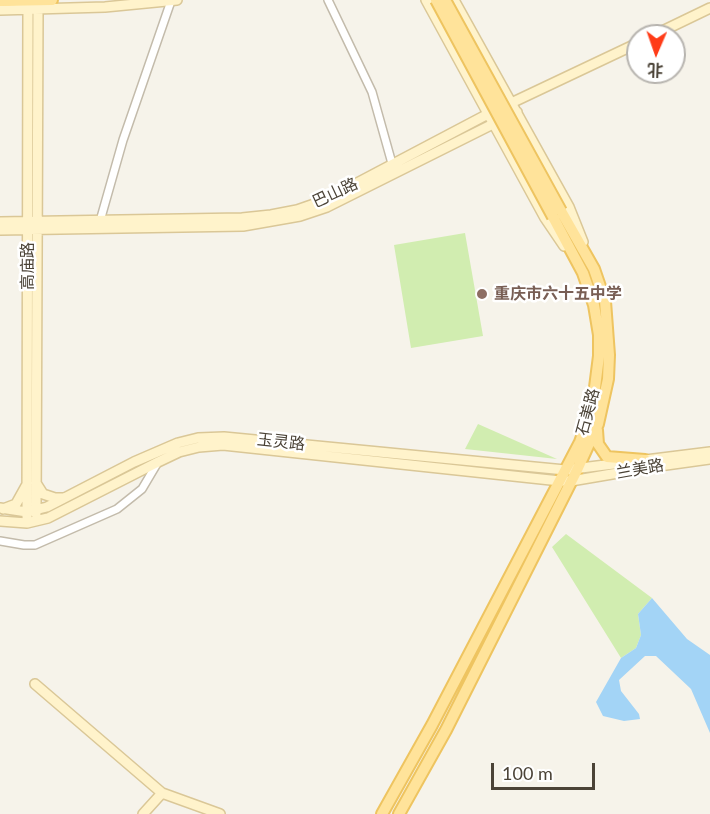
<!DOCTYPE html>
<meta charset="utf-8">
<style>
body{margin:0}
#map{position:relative;width:710px;height:814px;overflow:hidden;background:#f6f3ea;font-family:Lato,"Noto Sans SC",sans-serif}
canvas{display:block}
.north{position:absolute;left:626px;top:24px;width:60px;height:60px;box-sizing:border-box;background:#fff;border:2px solid #b7b4af;border-radius:50%;rotate:182deg;font-size:16px;font-weight:700;line-height:24px;text-align:center;color:#4b4337}
.north::after{content:'';display:block;margin:auto;width:21px;height:27px;background:#ff3c18;clip-path:polygon(50% 0,100% 100%,50% 72%,0 100%)}
.scale{position:absolute;left:491px;top:763px;width:104px;height:27px;box-sizing:border-box;border:3px solid #4b4337;border-top:0;padding-left:8px;font-size:18px;line-height:21px;white-space:nowrap;color:#4b4337;-webkit-text-stroke:4px #fff;paint-order:stroke}
</style>
<div id="map">
<canvas width="710" height="814"></canvas>
<div class="north">北</div>
<div class="scale">100 m</div>
</div>
<script>
const ctx = document.querySelector('canvas').getContext('2d');
ctx.lineJoin = 'round';
function fillPath(path, color) { ctx.fillStyle = color; ctx.fill(path, 'evenodd'); }
const poly = rows => new Path2D(rows.map(r => 'M' + r).join(''));
function trace(path, color, width, dash) { ctx.strokeStyle = color; ctx.lineWidth = width; ctx.lineCap = dash ? 'butt' : 'round'; ctx.setLineDash(dash || []); ctx.stroke(path); }
function drawText(font, color, halo, rows, align = 'center') {
  ctx.font = font + ' Lato,"Noto Sans SC",sans-serif'; ctx.lineWidth = 5; ctx.setLineDash([]); ctx.textBaseline = 'middle'; ctx.strokeStyle = halo; ctx.fillStyle = color; for (const [text, x, y, turn = 0] of rows) {
    ctx.save(); ctx.translate(x, y); ctx.rotate((+turn || 0) * Math.PI / 180); ctx.textAlign = isNaN(turn) ? turn : align; if (halo) ctx.strokeText(text, 0, 0); ctx.fillText(text, 0, 0); ctx.restore();
  }
}
fillPath(poly([
 [465,233,483,336,411,348,394,245],
 [478,424,557,459,465,449],
 [566,534,652,598,638,614,641,635,636,648,621,658,552,547]
]), '#d1edb0');
fillPath(poly([
 [652,598,687,639,710,655,710,733,691,689,656,656,645,656,619,680,621,691,639,714,640,719,624,721,603,716,596,702,621,658,636,648,641,635,638,614]
]), '#a3d4f6');
const street = poly([
 [328,0,372,92,393,167],
 [100,221,123,140,171,1],
 [0,541,24,545,35,545,117,509,142,489,158,462]
]);
const secondary = poly([
 [426,0,545,218,564,246],
 [454,0,569,207,583,242],
 [0,10,105,7,177,0],
 [652,36,710,8],
 [0,222,242,218,271,215,297,210,323,201,488,114,638,43],
 [0,230,243,226,300,216,327,207,517,112],
 [36,483,43,494,55,498,63,498],
 [0,508,27,512,47,507,134,462,178,443,198,438,224,437,565,470,710,452],
 [3,509,16,504,26,486],
 [36,514,38,9],
 [27,517,28,9],
 [0,521,27,523,48,518,158,462,179,452,199,447,223,445,560,481,571,481,659,466,710,459],
 [35,684,162,793,220,814],
 [143,814,162,793]
]);
const primary = poly([
 [0,1,52,0],
 [597,430,598,444,607,457,645,460],
 [382,814,432,725,580,442,587,423,593,403,599,356,599,335,594,305,583,273,553,217],
 [399,814,446,730,577,470,598,424,608,379,609,355,605,301,594,269,561,211]
]);
trace(street, '#c3bbab', 10);
trace(secondary, '#dac797', 12);
trace(primary, '#eec460', 14);
trace(street, '#fff', 7);
trace(secondary, '#fff3cb', 9);
trace(primary, '#ffe39a', 10);
const primaryBridge = poly([
 [436,0,553,217],
 [445,0,561,211]
]);
trace(primaryBridge, '#eec460', 14, []);
trace(primaryBridge, '#ffe39a', 10);
for (const [x, y, r, color] of [
 [482,294,6,"#8d6e63"]
]) { const dot = new Path2D(); dot.arc(x, y, r, 0, 2 * Math.PI); ctx.fillStyle = color; ctx.fill(dot); trace(dot, '#fff', 2); }
drawText('16px', '#4b4337', '#fff', [
 ["巴山路",335,193,-25],
 ["高庙路",28,266,-90],
 ["石美路",588,412,-75],
 ["玉灵路",281,442,6],
 ["兰美路",640,469,-10]
]);
drawText('bold 16px', '#785e54', '#fff', [
 ["重庆市六十五中学",494,294]
], 'left');
</script>
